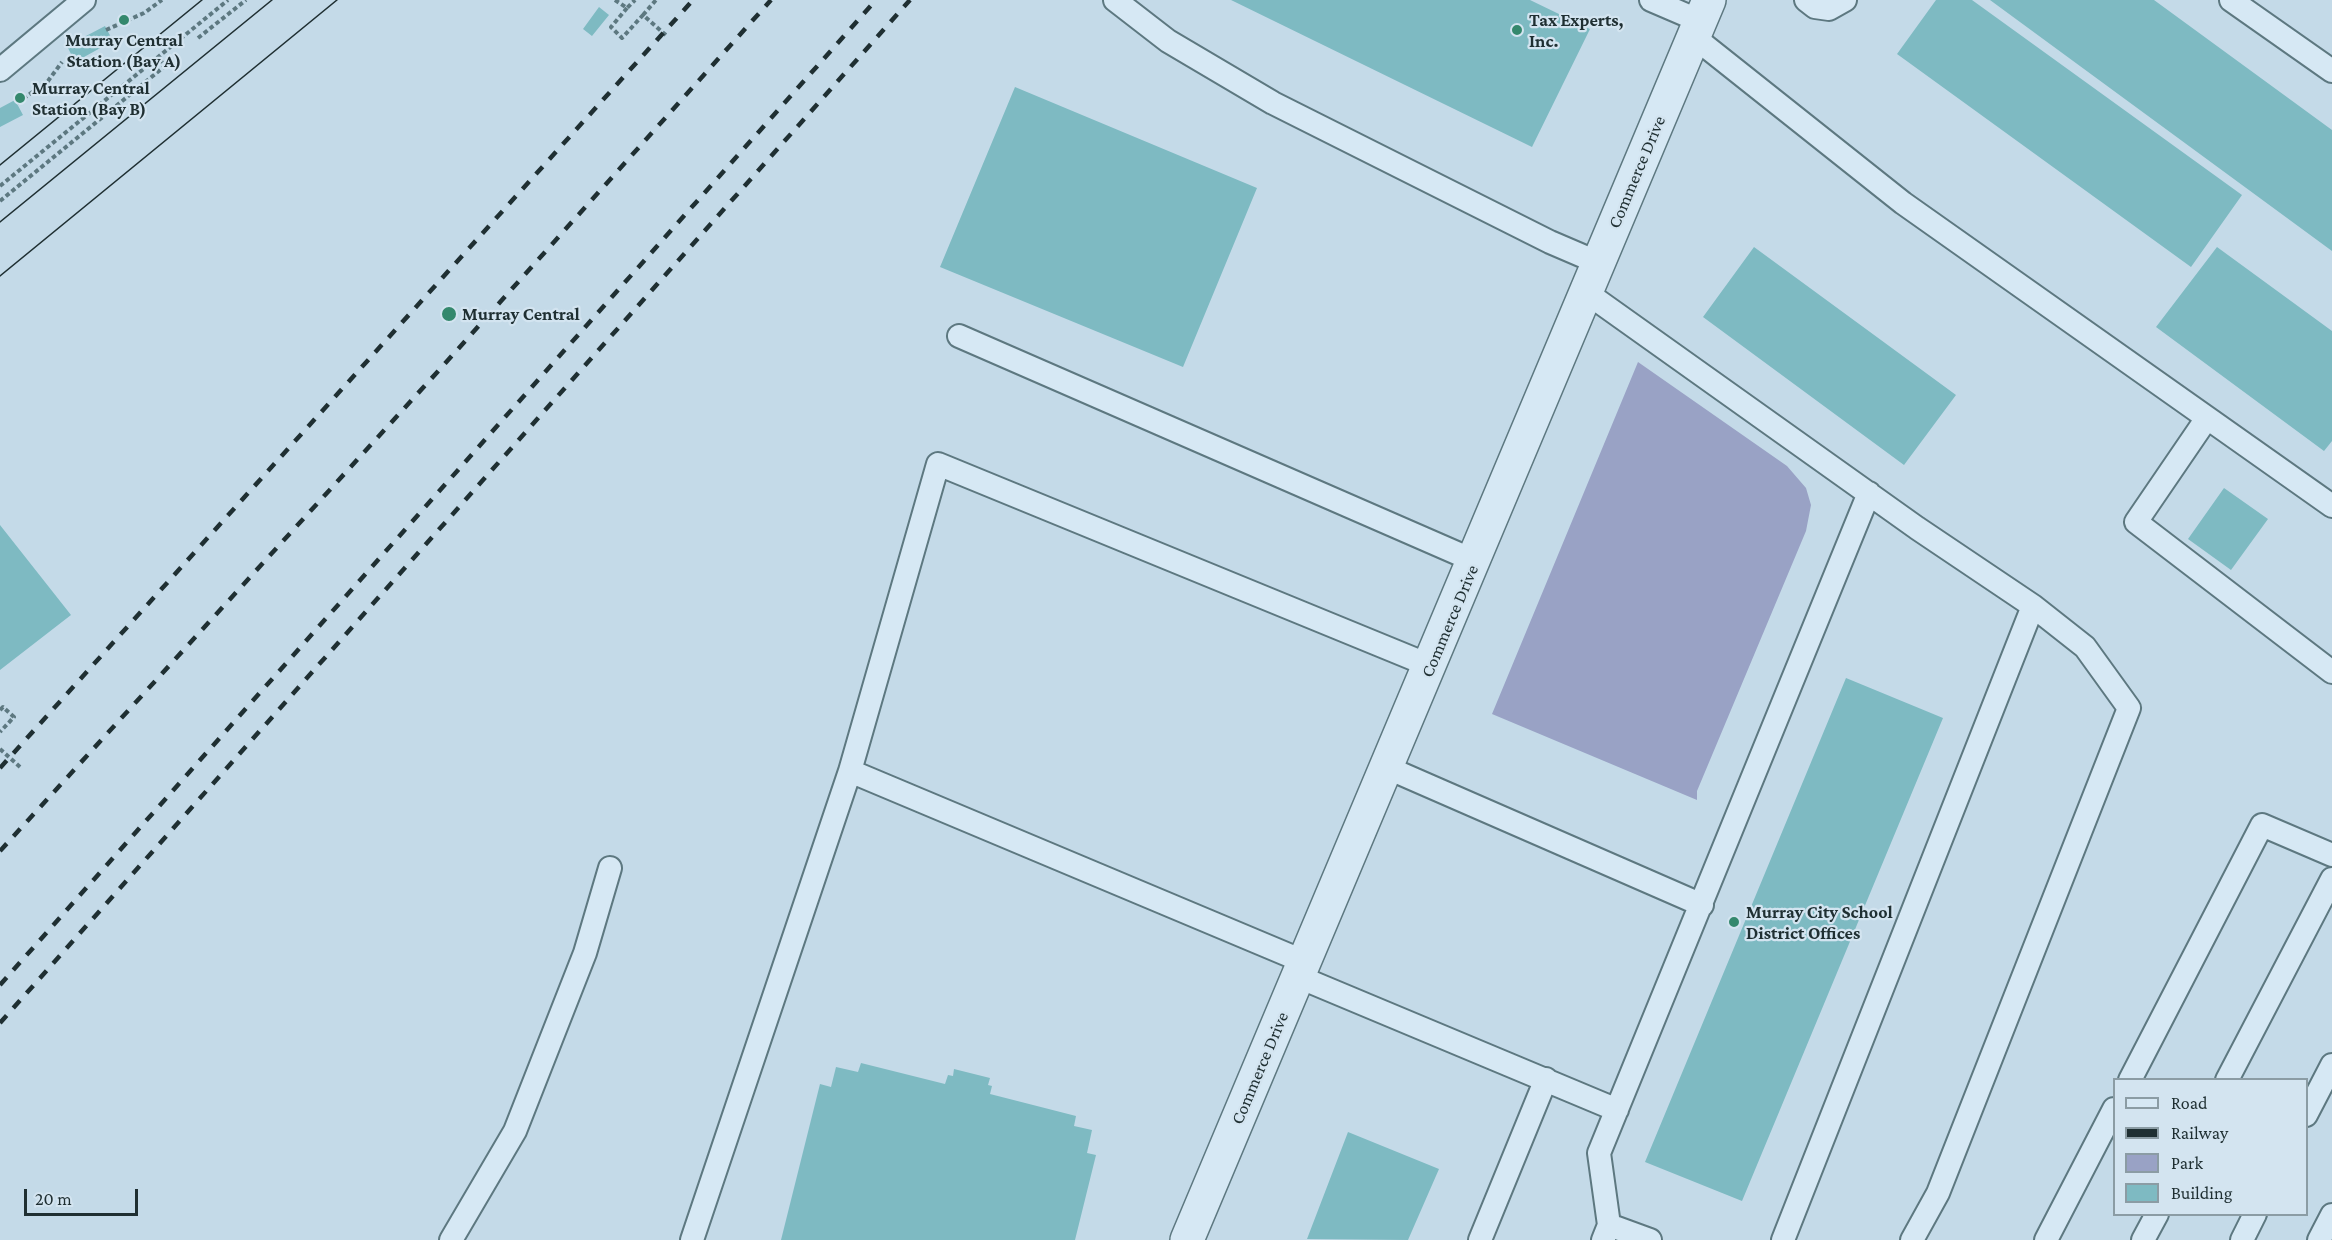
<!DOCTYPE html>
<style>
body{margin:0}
#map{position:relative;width:2332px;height:1240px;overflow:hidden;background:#c4dae8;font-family:"Crimson Pro",serif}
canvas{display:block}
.legend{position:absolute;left:2113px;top:1078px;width:195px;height:138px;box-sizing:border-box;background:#d3e4f0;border:2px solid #8b9ca4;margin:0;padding:8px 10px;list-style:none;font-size:18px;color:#1f2f32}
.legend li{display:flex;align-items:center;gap:12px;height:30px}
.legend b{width:30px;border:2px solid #8b9ca4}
.scale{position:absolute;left:24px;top:1189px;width:114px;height:27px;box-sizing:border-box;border:3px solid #1f2f32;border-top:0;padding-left:8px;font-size:18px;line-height:21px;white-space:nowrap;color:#1f2f32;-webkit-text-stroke:4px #d3e4f0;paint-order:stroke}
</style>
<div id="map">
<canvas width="2332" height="1240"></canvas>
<ul class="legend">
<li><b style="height:8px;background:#d6e8f4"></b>Road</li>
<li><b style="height:8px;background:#1f2f32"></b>Railway</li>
<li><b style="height:16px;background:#99a2c5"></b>Park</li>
<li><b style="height:16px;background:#7ebac2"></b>Building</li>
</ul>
<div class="scale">20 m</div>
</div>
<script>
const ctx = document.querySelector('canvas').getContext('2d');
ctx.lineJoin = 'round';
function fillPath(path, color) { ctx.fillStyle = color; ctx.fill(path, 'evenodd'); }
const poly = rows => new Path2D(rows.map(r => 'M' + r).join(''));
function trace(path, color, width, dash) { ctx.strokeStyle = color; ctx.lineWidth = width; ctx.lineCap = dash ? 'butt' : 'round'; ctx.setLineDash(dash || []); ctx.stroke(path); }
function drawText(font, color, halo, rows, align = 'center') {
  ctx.font = font + ' "Crimson Pro",serif'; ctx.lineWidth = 4.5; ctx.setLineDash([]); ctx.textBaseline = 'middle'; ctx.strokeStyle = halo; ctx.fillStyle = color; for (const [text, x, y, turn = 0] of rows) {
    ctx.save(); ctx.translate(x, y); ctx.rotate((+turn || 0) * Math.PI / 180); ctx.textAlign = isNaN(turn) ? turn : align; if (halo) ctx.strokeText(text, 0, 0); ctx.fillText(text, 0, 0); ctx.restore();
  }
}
fillPath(poly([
 [1638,362,1787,466,1806,488,1811,505,1806,531,1697,791,1697,800,1492,714]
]), '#99a2c5');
fillPath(poly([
 [1231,0,1530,0,1590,29,1532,147],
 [1936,0,1972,0,2242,195,2191,267,1897,54],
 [1990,0,2154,0,2332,130,2332,251],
 [599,7,609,15,592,36,583,29],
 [105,26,113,41,75,62,67,46],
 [1015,87,1257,188,1183,367,940,267],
 [15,100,23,115,0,127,0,108],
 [1754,247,1956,395,1904,465,1703,317],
 [2217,247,2332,331,2332,441,2324,451,2156,327],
 [2224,488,2268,519,2231,570,2188,539],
 [0,525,71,615,0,670],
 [1846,678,1943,718,1742,1201,1645,1162],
 [861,1063,945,1084,948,1075,953,1076,954,1069,990,1078,988,1085,992,1086,990,1094,1076,1116,1074,1126,1092,1130,1087,1153,1096,1155,1075,1240,781,1240,820,1084,831,1087,836,1067,858,1072],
 [1348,1132,1439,1169,1408,1240,1307,1239]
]), '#7ebac2');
const service = poly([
 [1115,0,1168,41,1273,103,1550,242,1599,263],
 [1651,0,1700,21],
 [1806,0,1815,7,1829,9,1845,0],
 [2231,0,2332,71],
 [1694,37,1903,203,2332,506],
 [0,70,84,0],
 [1587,293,1917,528,2033,606,2085,647,2129,708,1938,1193,1912,1240],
 [959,336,1475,561],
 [2207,418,2136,522,2332,672],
 [1388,768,1702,905],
 [850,771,938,464,1431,666],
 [1299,977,1617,1110],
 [2130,1080,2262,825,2332,855],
 [2227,1080,2332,879],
 [2306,1115,2332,1065],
 [1609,1225,1599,1153,1869,493],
 [451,1240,515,1131,585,953,610,868],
 [692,1240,850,771,1305,962],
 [1480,1240,1546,1079],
 [1603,1240,1609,1225,1650,1240],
 [1783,1240,2033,606],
 [2046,1240,2114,1109],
 [2143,1240,2157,1214],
 [2242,1240,2255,1214],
 [2319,1240,2332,1215]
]);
const tertiary = poly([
 [1187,1240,1709,0]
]);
trace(service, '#5d7880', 26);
trace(tertiary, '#5d7880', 36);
trace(poly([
 [615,0,627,8,635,0],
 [627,8,611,27,622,38,643,15,668,37],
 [643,15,656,0],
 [106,30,144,13,162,0],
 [198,38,246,0],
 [17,103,48,81,62,62],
 [0,186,228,0],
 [0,201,165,66,157,56],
 [0,710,3,707,14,717,0,732],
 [0,749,20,767]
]), '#5d7880', 4, [4.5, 3]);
trace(service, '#d6e8f4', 22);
trace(tertiary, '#d6e8f4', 33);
trace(poly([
 [0,165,202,0],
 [0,222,272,0],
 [0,276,337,0]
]), '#1f2f32', 1.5);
trace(poly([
 [0,768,693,0],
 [0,851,441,368,771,0],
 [0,985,876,0],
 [0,1023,910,0]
]), '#1f2f32', 4.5, [10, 10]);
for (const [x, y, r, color] of [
 [124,20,6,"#34886d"],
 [1517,30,6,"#34886d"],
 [20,98,6,"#34886d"],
 [449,314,8,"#34886d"],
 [1734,922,6,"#34886d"]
]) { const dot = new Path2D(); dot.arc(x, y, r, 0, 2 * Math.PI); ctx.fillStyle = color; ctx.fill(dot); trace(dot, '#d3e4f0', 2); }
drawText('bold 18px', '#1f2f32', '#d3e4f0', [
 ["Tax Experts,",1529,20],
 ["Inc.",1529,41],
 ["Murray Central",124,40,"center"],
 ["Station (Bay A)",124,61,"center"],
 ["Murray Central",32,88],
 ["Station (Bay B)",32,109],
 ["Murray Central",462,314],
 ["Murray City School",1746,912],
 ["District Offices",1746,933]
], 'left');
drawText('18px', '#1f2f32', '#d3e4f0', [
 ["Commerce Drive",1637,172,-67],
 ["Commerce Drive",1450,621,-67],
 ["Commerce Drive",1260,1068,-67]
]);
</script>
